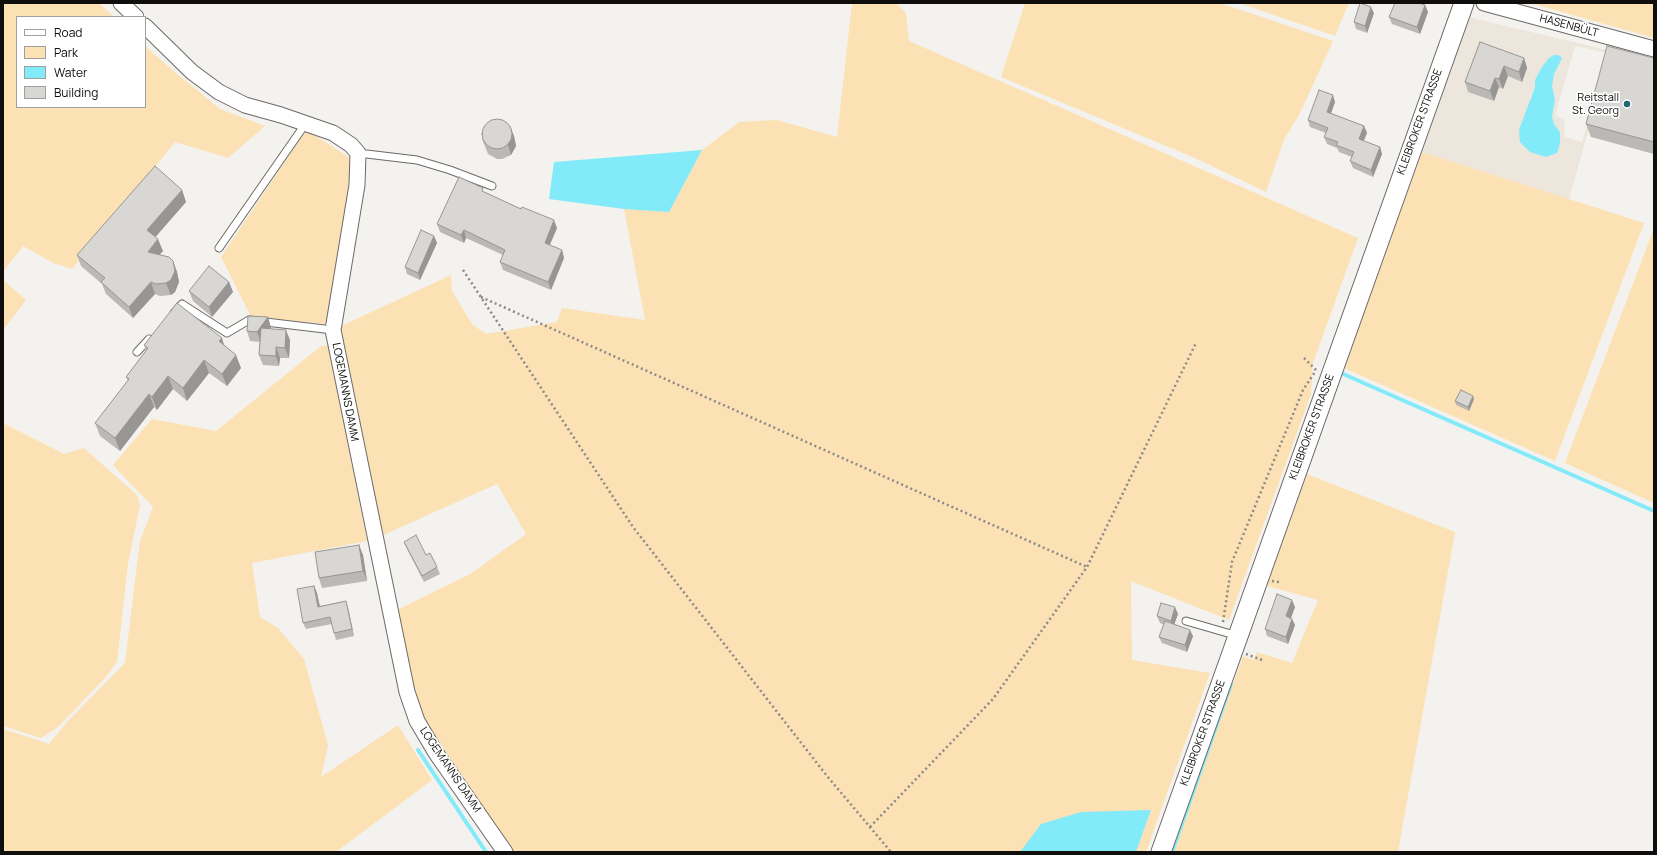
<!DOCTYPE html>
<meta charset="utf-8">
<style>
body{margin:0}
#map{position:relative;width:1657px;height:855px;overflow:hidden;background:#f4f2ee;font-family:Manrope,sans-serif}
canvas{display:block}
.frame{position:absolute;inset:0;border:4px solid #0f0e0d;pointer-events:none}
.legend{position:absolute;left:16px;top:16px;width:130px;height:92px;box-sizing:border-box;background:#fff;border:1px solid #9f9f9e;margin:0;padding:5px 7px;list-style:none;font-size:12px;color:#0f0e0d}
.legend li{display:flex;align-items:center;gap:8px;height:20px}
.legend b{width:20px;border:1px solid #9f9f9e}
</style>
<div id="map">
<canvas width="1657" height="855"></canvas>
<div class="frame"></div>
<ul class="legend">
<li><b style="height:5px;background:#fff"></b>Road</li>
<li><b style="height:11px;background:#fce1b4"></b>Park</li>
<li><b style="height:11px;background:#82eaf8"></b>Water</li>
<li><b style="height:11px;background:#d9d7d3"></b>Building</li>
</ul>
</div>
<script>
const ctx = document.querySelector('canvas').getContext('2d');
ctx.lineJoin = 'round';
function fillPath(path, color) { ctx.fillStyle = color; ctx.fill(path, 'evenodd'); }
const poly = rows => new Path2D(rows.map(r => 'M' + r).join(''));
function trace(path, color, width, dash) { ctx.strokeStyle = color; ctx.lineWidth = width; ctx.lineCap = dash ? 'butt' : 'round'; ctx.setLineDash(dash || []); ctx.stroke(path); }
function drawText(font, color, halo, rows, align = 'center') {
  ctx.font = font + ' Manrope,sans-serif'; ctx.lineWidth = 3.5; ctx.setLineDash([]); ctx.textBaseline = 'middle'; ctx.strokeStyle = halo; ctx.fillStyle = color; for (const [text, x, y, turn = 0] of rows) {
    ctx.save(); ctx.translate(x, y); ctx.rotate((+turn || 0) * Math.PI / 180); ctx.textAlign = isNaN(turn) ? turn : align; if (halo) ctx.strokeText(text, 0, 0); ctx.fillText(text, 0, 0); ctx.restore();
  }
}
fillPath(poly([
 [1468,17,1611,51,1569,199,1422,152],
 [1575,46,1608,53,1582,142,1565,137,1564,119,1555,116],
 [1554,74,1551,86,1555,100,1552,115,1554,124,1560,132,1560,143,1529,99,1535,87,1535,80]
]), '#ece6dc');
fillPath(poly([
 [3,3,99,3,114,17,17,17,17,107,145,107,145,46,177,74,220,109,265,126,228,158,175,142,72,269,53,263,23,246,3,272],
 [852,3,896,3,906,13,909,41,1358,238,1313,363,1311,394,1229,620,1131,581,1132,660,1210,673,1146,852,1136,852,1151,810,1042,824,1020,852,513,852,422,719,409,672,397,610,472,573,526,534,497,484,381,536,337,328,451,275,452,291,472,324,486,334,557,322,562,308,645,320,624,209,669,212,702,150,739,122,777,120,837,137],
 [1025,3,1220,3,1333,41,1300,113,1284,140,1266,192,1195,158,1001,77],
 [1239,3,1349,3,1335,36],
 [1530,3,1654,3,1654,38],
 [306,130,352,159,328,324,251,317,221,257],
 [1422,152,1644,223,1555,461,1344,368],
 [1654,228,1654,503,1565,463],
 [3,280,26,300,3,330],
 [328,345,367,541,252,563,260,617,278,628,304,659,328,745,321,777,398,725,432,780,336,852,3,852,3,729,49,744,66,723,125,663,140,541,153,507,113,465,152,419,216,431,321,346],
 [3,423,64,454,84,448,137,495,140,505,128,564,117,662,105,678,57,728,41,738,3,726],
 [1307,474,1455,532,1398,852,1174,852,1243,656,1254,660,1257,652,1292,663,1318,600,1267,586]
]), '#fce1b4');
fillPath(poly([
 [1554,55,1559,55,1562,58,1554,74,1552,86,1555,100,1552,116,1554,124,1560,132,1560,143,1557,153,1546,157,1530,152,1520,142,1519,130,1535,87,1535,80,1542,67,1549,58],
 [702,150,669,212,624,209,549,199,554,162],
 [1151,810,1136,852,1020,852,1041,824,1081,812]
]), '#82eaf8');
trace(poly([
 [1340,375,1341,373,1654,511],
 [418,750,486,852],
 [1172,852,1231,684]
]), '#82eaf8', 4);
const service = poly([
 [358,153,417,160,450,170,492,186],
 [219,248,306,123],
 [174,313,182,304,227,333,249,320,333,330],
 [137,352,149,339],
 [1186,621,1238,636]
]);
const minor = poly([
 [121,3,136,17],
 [1484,3,1654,49],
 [145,26,192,72,219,92,245,105,281,115,333,133,351,145,358,153,357,185,333,330,407,692,417,721,436,753,505,852]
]);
const tertiary = poly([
 [1161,852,1464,3]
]);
trace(service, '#6c6a67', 9);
trace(minor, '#6c6a67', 17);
trace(tertiary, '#6c6a67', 21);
trace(poly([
 [463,270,633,527,827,776,891,852],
 [481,297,1087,567],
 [1304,358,1317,371],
 [1272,581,1279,582],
 [1223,622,1232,562,1303,390,1315,372],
 [1246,654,1262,660],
 [870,827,993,699,1087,567,1196,343]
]), '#8b8987', 2.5, [2, 3]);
trace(service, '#fff', 7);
trace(minor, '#fff', 15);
trace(tertiary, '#fff', 19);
fillPath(poly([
 [1425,5,1428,12,1420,34,1392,24,1389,17],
 [1374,13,1367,33,1356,29,1354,22],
 [1524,58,1527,68,1522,82,1508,76,1503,89,1499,87,1494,101,1468,92,1465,82],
 [1654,58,1654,154,1591,137,1586,124],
 [1335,102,1331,113,1364,126,1367,133,1364,141,1380,147,1382,154,1373,177,1353,168,1350,161,1352,157,1339,152,1337,148,1327,144,1324,137,1326,133,1310,127,1308,120],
 [510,126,514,136,516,146,511,155,502,159,497,159,488,154,482,139],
 [182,190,186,202,155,237,163,251,159,254,173,261,177,272,179,282,175,292,171,295,160,296,155,294,133,318,106,294,102,284,81,266,77,255],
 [485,192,557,228,550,245,562,250,564,258,551,290,503,270,500,262,503,255,466,238,464,243,440,232,437,224],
 [434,236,437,243,420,280,407,274,405,267],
 [229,282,233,292,212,317,193,301,189,291],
 [268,317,271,328,271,329,290,340,289,358,280,358,279,366,263,365,259,355,260,342,250,341,247,331],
 [144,345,225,346,241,368,227,386,209,373,187,401,173,389,157,410,154,407,120,451,100,436,95,423,128,381,126,377,146,351],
 [1474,399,1469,411,1456,405,1455,401],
 [404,542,426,555,437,567,440,574,424,582,407,549],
 [359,545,363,555,367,581,322,588,319,578],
 [314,586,317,593,320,606,346,601,348,608,354,636,336,640,334,633,332,624,306,629,303,623],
 [1295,607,1291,618,1292,619,1295,625,1288,644,1267,636,1265,629],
 [1178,614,1174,624,1193,636,1187,652,1162,643,1159,637,1164,625,1160,623,1157,616]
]), '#bbb9b5');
fillPath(poly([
 [1425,5,1428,12,1420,34,1417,27],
 [1371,7,1374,13,1367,33,1365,26],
 [1524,58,1527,68,1522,82,1519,72],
 [1504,66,1508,76,1503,89,1499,79],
 [1495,78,1499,87,1494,101,1490,91],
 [1333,95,1335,102,1329,119,1327,112],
 [510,126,514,136,516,146,511,155,508,145],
 [1364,126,1367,133,1361,146,1359,139],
 [1380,147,1382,154,1373,177,1371,170],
 [182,190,186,202,152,241,147,230],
 [554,220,557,228,547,251,545,243],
 [464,230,466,238,464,243,461,235],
 [434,236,437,243,420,280,418,273],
 [158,239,163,251,152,263,148,252],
 [562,250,564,258,551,290,548,282],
 [173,261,177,272,179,282,175,292,171,295,166,283],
 [151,282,155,294,133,318,129,307],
 [229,282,233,292,212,317,209,307],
 [268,317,271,328,261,342,257,332],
 [286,330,290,340,289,358,285,348],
 [222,338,226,351,219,341],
 [276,347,280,358,279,366,276,356],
 [236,355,241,368,227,386,222,374],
 [204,360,209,373,187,401,183,388],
 [168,376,173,389,157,410,152,397],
 [149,394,154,407,120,451,115,438],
 [1473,396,1474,399,1469,411,1468,407],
 [359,545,363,555,367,581,363,571],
 [314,586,317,593,321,613,318,607],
 [1292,600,1295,607,1289,623,1286,616],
 [346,601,348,608,354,636,352,629],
 [1175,607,1178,614,1173,628,1171,621],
 [1292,619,1295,625,1288,644,1286,637],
 [1190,630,1193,636,1187,652,1185,645]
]), '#989694');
const building = poly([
 [1360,3,1371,7,1365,26,1354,22,1360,3],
 [1395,3,1419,3,1425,5,1417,27,1389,17,1395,3],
 [1480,42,1524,58,1519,72,1504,66,1499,79,1495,78,1490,91,1465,82,1480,42],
 [1607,46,1654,58,1654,142,1586,124,1607,46],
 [1319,90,1333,95,1327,112,1364,126,1359,139,1380,147,1371,170,1350,161,1354,152,1336,145,1338,142,1324,137,1328,128,1308,120,1319,90],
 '482 134a15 15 0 1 1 30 0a15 15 0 1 1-30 0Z',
 [155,166,182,190,147,230,158,239,148,252,169,257,173,261,175,271,171,280,166,283,156,284,151,282,129,307,101,282,105,278,77,255,155,166],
 [459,177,483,188,482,191,521,209,522,207,554,220,545,243,562,250,548,282,500,262,505,250,464,230,461,235,437,224,459,177],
 [421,230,434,236,418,273,405,267,421,230],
 [209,266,229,282,209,307,189,291,209,266],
 [177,303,222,338,219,341,236,355,222,374,204,360,183,388,168,376,152,397,149,394,115,438,95,423,129,379,126,377,148,348,144,345,177,303],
 [248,316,268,317,257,332,247,331,248,316],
 [261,328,286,330,285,348,276,347,276,356,259,355,261,328],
 [1461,390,1473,396,1468,407,1455,401,1461,390],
 [416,535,426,555,430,553,437,567,422,576,404,542,416,535],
 [359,545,363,571,319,578,315,552,359,545],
 [314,586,318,607,346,601,352,629,334,633,330,617,303,623,297,589,314,586],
 [1277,594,1292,600,1286,616,1292,619,1286,637,1265,629,1277,594],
 [1161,603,1175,607,1171,621,1157,616,1161,603],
 [1165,621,1190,630,1185,645,1159,637,1165,621]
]);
fillPath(building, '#d9d7d3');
trace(building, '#989694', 1);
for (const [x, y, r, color] of [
 [1627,104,4,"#1e6973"]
]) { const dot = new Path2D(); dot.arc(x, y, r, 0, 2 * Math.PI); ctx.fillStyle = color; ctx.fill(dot); trace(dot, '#fff', 1.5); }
drawText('11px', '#0f0e0d', '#fff', [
 ["HASENBÜLT",1569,26,15],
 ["KLEIBROKER STRASSE",1420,122,-70],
 ["LOGEMANNS DAMM",345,392,79],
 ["KLEIBROKER STRASSE",1312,427,-70],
 ["KLEIBROKER STRASSE",1203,733,-70],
 ["LOGEMANNS DAMM",450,770,56]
]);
drawText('11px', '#0f0e0d', '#fff', [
 ["Reitstall",1619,98],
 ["St. Georg",1619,111]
], 'right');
</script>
